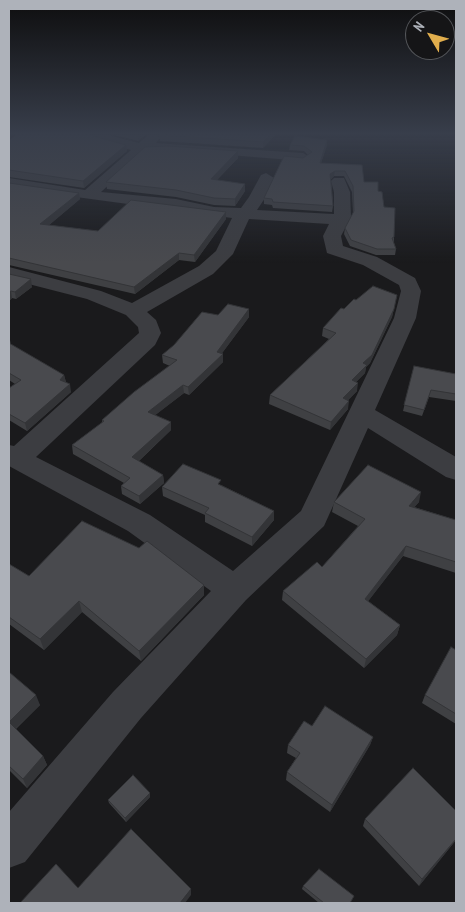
<!DOCTYPE html>
<style>
body{margin:0}
#map{position:relative;width:465px;height:912px;overflow:hidden;background:#1a1a1c;font-family:"PT Sans Narrow",sans-serif}
canvas{display:block}
.frame{position:absolute;inset:0;border:10px solid #aeb2ba;pointer-events:none}
.north{position:absolute;left:405px;top:10px;width:50px;height:50px;box-sizing:border-box;background:#151517;border:1px solid #525458;border-radius:50%;rotate:307deg;font-size:14px;font-weight:700;line-height:20px;text-align:center;color:#aeb2ba}
.north::after{content:'';display:block;margin:auto;width:18px;height:22px;background:#e1ae4d;clip-path:polygon(50% 0,100% 100%,50% 72%,0 100%)}
</style>
<div id="map">
<canvas width="465" height="912"></canvas>
<div class="frame"></div>
<div class="north">N</div>
</div>
<script>
const ctx = document.querySelector('canvas').getContext('2d');
ctx.lineJoin = 'round';
const poly = rows => new Path2D(rows.map(r => 'M' + r).join(''));
function fillPath(path, color) { ctx.fillStyle = color; ctx.fill(path, 'evenodd'); }
function trace(path, color, width, dash) { ctx.strokeStyle = color; ctx.lineWidth = width; ctx.lineCap = dash ? 'butt' : 'round'; ctx.setLineDash(dash || []); ctx.stroke(path); }
fillPath(poly([
 [85,135,108,135,139,143,148,135,157,135,160,138,156,143,303,153,310,157,303,161,168,150,145,152,101,192,176,199,214,207,241,208,249,197,261,175,266,173,274,178,265,198,257,210,334,214,334,192,331,181,334,178,344,178,350,192,351,217,341,236,343,246,377,257,415,278,421,291,416,318,375,410,456,457,456,480,446,477,368,428,324,526,246,600,141,718,25,862,9,868,9,812,113,692,211,591,128,531,9,466,9,445,14,446,139,333,138,327,126,315,87,299,9,279,9,267,101,291,132,303,199,266,216,251,232,218,9,188,9,178,85,190,131,150,87,138,85,135],
 [249,219,329,224,323,236,327,253,363,265,399,285,401,291,394,318,301,511,233,571,150,515,36,457,155,345,161,333,156,320,147,312,213,274,233,254,249,219]
]), '#3c3d41');
fillPath(poly([
 [115,135,145,135,138,141],
 [159,135,275,135,263,148,160,141],
 [9,140,126,145,127,151,84,188,9,177],
 [327,140,327,145,321,163,362,165,364,182,378,191,394,237,394,243,396,249,395,255,376,255,350,246,344,234,345,228,353,213,352,192,344,176,334,176,331,179,333,206,332,212,273,208,272,205,264,204,264,198,303,158,308,155,304,151,289,150,290,145],
 [238,151,238,158,217,180,245,191,235,206,214,205,176,197,107,189,106,182],
 [9,183,79,193,80,199,49,225,98,231,226,219,195,262,179,260,135,294,9,265,9,266],
 [9,274,32,287,16,299,12,298,9,301],
 [397,295,392,317,370,363,366,367,365,373,356,382,357,391,348,400,348,409,330,430,269,404,270,395,329,339,322,336,323,328,344,309,356,300],
 [218,315,249,317,222,353,223,354,223,362,189,395,184,393,155,415,171,422,171,430,139,461,163,475,164,483,140,504,122,494,121,486,124,483,73,454,72,445,102,423,102,420,170,366,163,363,162,355],
 [9,339,10,340,11,345,64,375,66,382,71,392,27,431,9,420,9,388,15,384,9,380],
 [414,366,456,374,456,401,429,397,422,416,403,411],
 [221,485,274,511,274,520,252,546,205,522,205,515,163,496,162,487],
 [334,502,419,502,414,507,456,520,456,573,403,556,368,601,400,625,397,635,364,668,282,600,283,591,322,567,358,526,332,512],
 [9,564,29,576,204,595,141,661,82,612,44,650,9,624],
 [456,650,456,724,422,703,425,695],
 [9,672,40,705,16,729,43,756,47,765,27,788,9,770],
 [312,726,373,737,370,745,330,812,286,780,287,772,296,758,287,753,288,745],
 [150,797,126,822,109,803,108,800],
 [456,811,456,840,419,886,363,826,365,819],
 [303,886,350,903,319,903,302,889]
]), '#3f4043');
fillPath(poly([
 [138,135,145,135,138,141],
 [270,135,275,135,263,148,263,142],
 [327,140,327,145,319,169,320,163],
 [126,145,127,151,84,188,83,181],
 [238,151,238,158,211,186,211,179],
 [335,171,334,176,330,180,330,174],
 [245,184,245,191,235,206,235,199],
 [79,193,80,199,42,231,40,224],
 [226,212,226,219,195,262,194,255],
 [179,253,179,260,135,294,134,287],
 [31,279,32,287,16,299,15,292],
 [11,291,12,298,9,301,9,292],
 [397,295,392,317,370,363,366,367,365,373,350,388,352,380,363,363],
 [249,309,249,317,217,360,217,352],
 [223,354,223,362,189,395,188,387],
 [64,375,66,383,60,380],
 [358,383,357,391,342,407,343,398],
 [70,384,71,392,27,431,25,423],
 [183,385,184,393,149,420,148,412],
 [349,401,348,409,330,430,331,422],
 [171,422,171,430,133,466,132,457],
 [163,475,164,483,140,504,139,496],
 [421,492,419,502,407,516,409,506],
 [274,511,274,520,252,546,252,537],
 [406,546,403,556,363,608,365,599],
 [204,585,204,595,141,661,139,651],
 [79,601,82,612,44,650,40,639],
 [400,625,397,635,364,668,366,659],
 [36,695,40,705,13,731,9,722],
 [373,737,370,745,330,812,332,805],
 [43,756,47,765,27,788,23,779],
 [150,793,150,797,126,822,125,818],
 [456,839,456,840,419,886,422,879],
 [191,889,191,895,185,903,180,903]
]), '#333437');
const building = poly([
 [17,135,90,135,126,145,83,181,9,170,9,140,17,135],
 [159,135,270,135,263,142,159,135],
 [295,136,327,140,320,163,362,165,364,182,378,182,378,191,382,192,384,207,395,208,394,237,392,238,396,249,377,249,351,240,345,228,354,211,353,186,345,171,335,171,330,174,333,206,273,202,272,199,264,198,284,156,303,158,312,152,304,146,290,145,295,136],
 [168,146,238,151,211,179,245,184,235,199,214,198,176,190,106,182,145,147,168,146],
 [9,183,79,193,40,224,98,231,131,200,226,212,194,255,179,253,134,287,9,258,9,183],
 [9,274,31,279,15,292,11,291,9,292,9,274],
 [373,286,397,295,394,309,372,355,363,363,367,365,352,380,358,383,343,398,349,401,331,422,270,395,336,333,323,328,341,308,344,309,354,299,356,300,373,286],
 [228,304,249,309,217,352,223,354,188,387,183,385,148,412,171,422,132,457,163,475,139,496,121,486,130,478,72,445,104,421,102,420,134,392,177,360,162,355,174,345,202,312,218,315,228,304],
 [9,343,64,375,60,380,70,384,25,423,9,414,9,388,21,380,9,373,9,343],
 [414,366,456,374,456,394,431,390,424,410,404,405,414,366],
 [183,464,221,480,218,484,274,511,252,537,205,513,209,508,162,487,183,464],
 [368,465,421,492,409,506,456,520,456,562,406,546,365,599,400,625,366,659,283,591,317,562,322,567,365,519,334,502,368,465],
 [82,521,139,548,147,541,204,585,139,651,79,601,40,639,9,617,9,564,29,576,82,521],
 [451,647,456,650,456,714,425,695,451,647],
 [9,672,36,695,9,722,9,672],
 [325,706,373,737,332,805,287,772,300,753,288,745,304,721,312,726,325,706],
 [9,722,43,756,23,779,9,766,9,722],
 [413,768,456,811,456,839,422,879,365,819,413,768],
 [133,775,150,793,125,818,108,800,133,775],
 [131,829,191,889,180,903,20,903,56,864,78,888,131,829],
 [319,869,354,896,350,903,324,903,303,886,319,869]
]);
fillPath(building, '#494a4e');
trace(building, '#333437', 1);
const sky = ctx.createLinearGradient(0, 0, 0, 263);
sky.addColorStop(0, '#0e0e0f');
sky.addColorStop(0.51, '#383e4b');
sky.addColorStop(1, '#383e4b00');
ctx.fillStyle = sky;
ctx.fillRect(0, 0, 465, 263);
</script>
